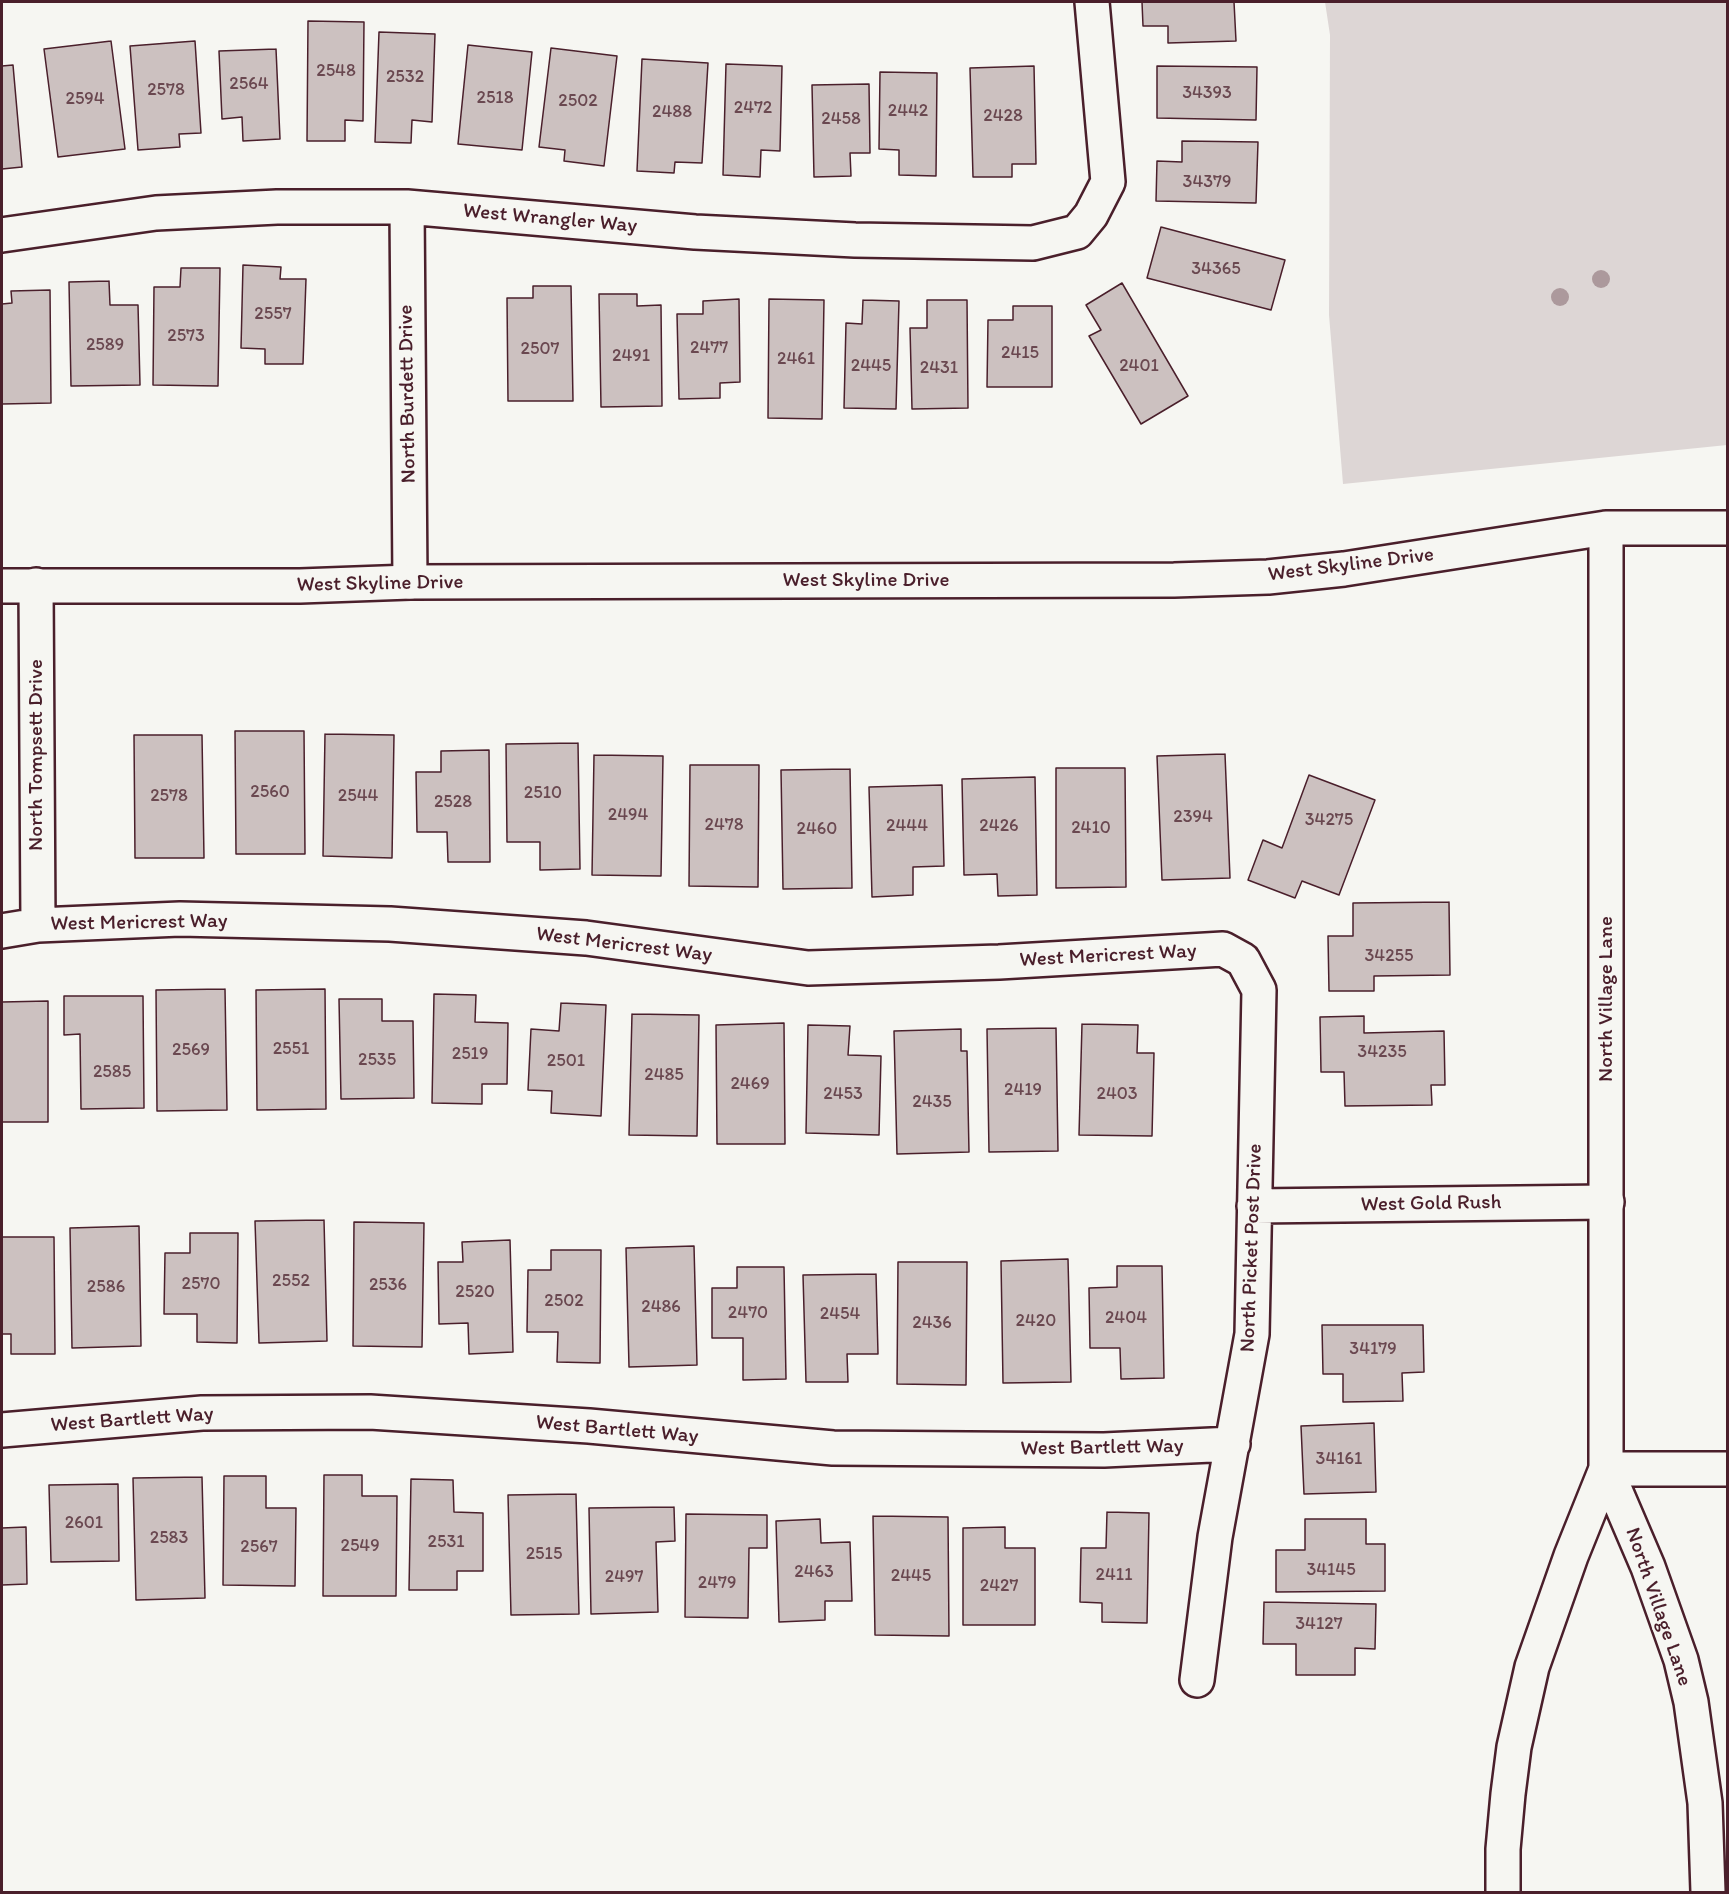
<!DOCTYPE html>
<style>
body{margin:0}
#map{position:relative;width:1729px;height:1894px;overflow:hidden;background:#f6f6f2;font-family:Itim,sans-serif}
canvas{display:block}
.frame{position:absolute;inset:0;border:3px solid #4a1f2b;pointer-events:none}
</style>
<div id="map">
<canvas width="1729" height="1894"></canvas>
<div class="frame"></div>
</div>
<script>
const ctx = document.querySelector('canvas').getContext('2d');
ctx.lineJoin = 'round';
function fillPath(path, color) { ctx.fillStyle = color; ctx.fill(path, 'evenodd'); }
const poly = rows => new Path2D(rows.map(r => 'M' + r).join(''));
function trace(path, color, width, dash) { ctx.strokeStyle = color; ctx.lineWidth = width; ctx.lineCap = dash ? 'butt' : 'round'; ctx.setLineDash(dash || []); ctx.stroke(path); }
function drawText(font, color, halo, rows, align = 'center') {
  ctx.font = font + ' Itim,sans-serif'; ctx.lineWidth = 5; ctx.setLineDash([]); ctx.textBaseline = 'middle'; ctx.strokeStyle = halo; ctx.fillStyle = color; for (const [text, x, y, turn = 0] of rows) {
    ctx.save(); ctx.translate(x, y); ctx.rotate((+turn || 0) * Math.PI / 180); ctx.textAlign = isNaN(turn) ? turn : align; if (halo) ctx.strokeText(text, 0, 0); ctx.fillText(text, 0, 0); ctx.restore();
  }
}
fillPath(poly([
 [1325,2,1727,2,1727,445,1343,484,1329,315,1330,35]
]), '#ddd6d5');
const building = poly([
 [1142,2,1234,2,1236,41,1168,43,1168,26,1143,26,1142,2],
 [308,21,364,22,363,121,345,120,345,141,307,141,308,21],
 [379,32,435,34,432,122,412,120,411,143,375,142,379,32],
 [111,41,125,149,58,157,44,49,111,41],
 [195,41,201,133,179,134,180,147,138,150,130,46,195,41],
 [468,45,532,52,522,150,458,144,468,45],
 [551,48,617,56,604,166,564,161,565,150,539,147,551,48],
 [276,49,280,139,243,141,242,117,222,119,219,51,276,49],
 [642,59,708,63,702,163,675,162,674,173,637,171,642,59],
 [726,64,782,66,780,151,761,150,760,177,723,175,726,64],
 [13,65,22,167,2,169,2,66,13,65],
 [1034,66,1036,164,1012,164,1012,177,973,177,970,68,1034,66],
 [1157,66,1257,67,1256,120,1157,118,1157,66],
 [880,72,937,73,936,176,899,175,899,150,879,149,880,72],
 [869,84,870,153,850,153,851,176,814,177,812,85,869,84],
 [1182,141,1258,142,1256,203,1156,201,1157,161,1182,162,1182,141],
 [1161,227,1285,260,1271,310,1147,278,1161,227],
 [243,265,281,267,280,279,306,279,303,364,265,364,265,349,241,348,243,265],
 [181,268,220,268,218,386,153,385,154,287,180,287,181,268],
 [109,281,110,305,138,305,140,385,71,386,69,282,109,281],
 [1122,283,1188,396,1141,424,1089,336,1101,330,1086,305,1122,283],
 [533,286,571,286,573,401,508,401,507,298,533,298,533,286],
 [50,290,51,403,2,404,2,304,12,303,11,291,50,290],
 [599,294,637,294,637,306,661,305,662,406,601,407,599,294],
 [739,299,740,382,720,383,720,398,679,399,677,314,703,314,703,301,739,299],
 [769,299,824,300,822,419,768,418,769,299],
 [863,300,899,301,896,409,844,408,846,323,862,324,863,300],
 [927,300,967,300,968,408,912,409,910,328,927,328,927,300],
 [1013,306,1052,306,1052,387,987,387,988,320,1013,320,1013,306],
 [235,731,304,731,305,854,236,854,235,731],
 [325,734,394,735,392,858,323,856,325,734],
 [134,735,202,735,204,858,135,858,134,735],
 [578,743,580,869,540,870,540,842,507,842,506,744,578,743],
 [489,750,490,862,448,862,447,832,417,832,416,772,441,772,441,751,489,750],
 [1225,754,1230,878,1162,880,1157,756,1225,754],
 [594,755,663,756,661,876,592,875,594,755],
 [690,765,759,765,758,887,689,886,690,765],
 [1056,768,1125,768,1126,887,1056,888,1056,768],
 [850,769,852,888,783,889,781,770,850,769],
 [1309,775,1375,800,1339,895,1302,881,1295,898,1248,880,1263,840,1282,848,1309,775],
 [1035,777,1037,895,998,896,997,874,964,875,962,779,1035,777],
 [942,785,944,866,913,867,913,895,872,897,869,787,942,785],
 [1449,902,1450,975,1374,976,1374,991,1329,991,1328,936,1353,936,1353,903,1449,902],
 [225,989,227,1110,157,1111,156,990,225,989],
 [325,989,326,1109,257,1110,256,990,325,989],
 [434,994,476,995,475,1022,508,1023,507,1084,482,1084,482,1104,432,1103,434,994],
 [64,996,143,996,144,1108,81,1109,80,1034,64,1035,64,996],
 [339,999,382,999,382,1021,413,1021,414,1098,341,1099,339,999],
 [48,1001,48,1122,2,1122,2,1002,48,1001],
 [561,1003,606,1005,601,1116,551,1113,552,1091,528,1090,531,1029,559,1031,561,1003],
 [632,1014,699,1015,697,1136,629,1135,632,1014],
 [1364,1016,1364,1033,1444,1031,1445,1085,1431,1085,1432,1105,1345,1106,1344,1072,1321,1072,1320,1017,1364,1016],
 [784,1023,785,1144,717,1144,716,1025,784,1023],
 [1082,1024,1138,1025,1137,1053,1154,1053,1152,1136,1079,1135,1082,1024],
 [808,1025,850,1026,848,1055,881,1056,879,1135,806,1133,808,1025],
 [1056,1028,1058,1151,989,1152,987,1029,1056,1028],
 [961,1029,961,1051,967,1051,969,1152,897,1154,894,1031,961,1029],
 [324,1220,327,1341,259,1343,255,1221,324,1220],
 [354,1222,424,1223,422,1347,353,1346,354,1222],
 [139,1226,141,1346,72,1348,70,1228,139,1226],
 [190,1233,238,1233,237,1343,197,1342,197,1314,164,1314,165,1253,190,1253,190,1233],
 [2,1237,54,1237,55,1354,11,1354,11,1334,2,1334,2,1237],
 [510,1240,513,1352,469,1354,468,1323,439,1324,438,1262,463,1262,462,1242,510,1240],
 [694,1246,697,1365,629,1367,626,1248,694,1246],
 [551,1250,601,1250,600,1363,557,1362,558,1332,527,1332,528,1270,551,1270,551,1250],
 [1068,1259,1071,1382,1003,1383,1001,1261,1068,1259],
 [898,1262,967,1262,966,1385,897,1384,898,1262],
 [1117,1266,1162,1266,1164,1378,1121,1379,1120,1348,1090,1348,1089,1288,1117,1287,1117,1266],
 [737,1267,784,1267,786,1379,743,1380,743,1338,712,1338,712,1288,737,1288,737,1267],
 [876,1274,878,1354,847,1354,848,1382,806,1382,803,1275,876,1274],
 [1322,1325,1423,1325,1424,1372,1402,1373,1403,1401,1343,1402,1343,1374,1323,1374,1322,1325],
 [1374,1423,1376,1492,1304,1494,1301,1426,1374,1423],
 [324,1475,362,1475,362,1496,397,1496,396,1596,323,1596,324,1475],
 [224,1476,266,1476,266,1508,296,1508,295,1586,223,1585,224,1476],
 [202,1477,205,1598,136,1600,133,1478,202,1477],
 [411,1479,453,1480,454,1512,483,1513,483,1571,457,1571,457,1590,409,1590,411,1479],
 [118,1484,119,1561,51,1562,49,1485,118,1484],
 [576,1494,579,1614,511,1615,508,1495,576,1494],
 [674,1507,675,1541,656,1542,658,1612,591,1614,589,1508,674,1507],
 [1107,1512,1149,1513,1147,1623,1102,1622,1102,1603,1080,1602,1081,1548,1106,1548,1107,1512],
 [686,1514,767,1515,767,1548,749,1548,748,1618,685,1617,686,1514],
 [873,1516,948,1517,949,1636,875,1635,873,1516],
 [820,1519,821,1543,850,1542,852,1601,825,1601,825,1620,779,1622,776,1521,820,1519],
 [1305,1519,1366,1519,1366,1544,1385,1544,1385,1591,1276,1592,1276,1550,1305,1550,1305,1519],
 [26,1527,27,1584,2,1585,2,1528,26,1527],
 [1005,1527,1005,1548,1035,1548,1035,1625,963,1625,963,1528,1005,1527],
 [1264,1602,1376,1604,1375,1649,1355,1648,1355,1675,1296,1675,1296,1644,1263,1644,1264,1602]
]);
fillPath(building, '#ccc1c0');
trace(building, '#4a1f2b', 1.5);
const minor = poly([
 [407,207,410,582],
 [2,235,156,213,277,207,407,207,695,232,855,240,1033,243,1077,232,1091,215,1108,182,1092,2],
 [36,585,38,925],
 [2,931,38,925,180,919,390,924,586,938,808,968,999,962,1223,949,1243,960,1259,990,1252,1334,1215,1537,1197,1680],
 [1254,1206,1607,1202],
 [2,1430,202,1413,370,1412,589,1426,833,1448,1104,1450,1233,1444],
 [1606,1469,1728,1469]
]);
const tertiary = poly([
 [2,586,300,586,410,582,1174,580,1268,577,1344,569,1606,528,1728,528],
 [1606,1469,1648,1567,1681,1660,1691,1702,1705,1803,1708,1892],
 [1503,1892,1503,1849,1508,1794,1514,1747,1532,1667,1571,1556,1606,1469,1606,528]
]);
trace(minor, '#4a1f2b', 38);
trace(tertiary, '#4a1f2b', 38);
trace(minor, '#f6f6f2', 33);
trace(tertiary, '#f6f6f2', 33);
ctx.fillStyle = '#ac999c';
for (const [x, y] of [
 [1601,279],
 [1560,297]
]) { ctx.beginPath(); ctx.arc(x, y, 9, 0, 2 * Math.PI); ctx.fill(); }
drawText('18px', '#6a4850', null, [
 ["2548",336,71],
 ["2532",405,77],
 ["2564",249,84],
 ["2578",166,90],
 ["34393",1207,93],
 ["2518",495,98],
 ["2594",85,99],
 ["2502",578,101],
 ["2472",753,108],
 ["2442",908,111],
 ["2488",672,112],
 ["2428",1003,116],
 ["2458",841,119],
 ["34379",1207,182],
 ["34365",1216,269],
 ["2557",273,314],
 ["2573",186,336],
 ["2589",105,345],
 ["2477",709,348],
 ["2507",540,349],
 ["2415",1020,353],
 ["2491",631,356],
 ["2461",796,359],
 ["2445",871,366],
 ["2401",1139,366],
 ["2431",939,368],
 ["2560",270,792],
 ["2510",543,793],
 ["2578",169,796],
 ["2544",358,796],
 ["2528",453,802],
 ["2494",628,815],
 ["2394",1193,817],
 ["34275",1329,820],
 ["2478",724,825],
 ["2444",907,826],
 ["2426",999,826],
 ["2410",1091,828],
 ["2460",817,829],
 ["34255",1389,956],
 ["2551",291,1049],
 ["2569",191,1050],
 ["34235",1382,1052],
 ["2519",470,1054],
 ["2535",377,1060],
 ["2501",566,1061],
 ["2585",112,1072],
 ["2485",664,1075],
 ["2469",750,1084],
 ["2419",1023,1090],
 ["2453",843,1094],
 ["2403",1117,1094],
 ["2435",932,1102],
 ["2552",291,1281],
 ["2570",201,1284],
 ["2536",388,1285],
 ["2586",106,1287],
 ["2520",475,1292],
 ["2502",564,1301],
 ["2486",661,1307],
 ["2470",748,1313],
 ["2454",840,1314],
 ["2404",1126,1318],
 ["2420",1036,1321],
 ["2436",932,1323],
 ["34179",1373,1349],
 ["34161",1339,1459],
 ["2601",84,1523],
 ["2583",169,1538],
 ["2531",446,1542],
 ["2549",360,1546],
 ["2567",259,1547],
 ["2515",544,1554],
 ["34145",1331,1570],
 ["2463",814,1572],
 ["2411",1114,1575],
 ["2445",911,1576],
 ["2497",624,1577],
 ["2479",717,1583],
 ["2427",999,1586],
 ["34127",1319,1624]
]);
drawText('21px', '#4a1f2b', '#f6f6f2', [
 ["West Wrangler Way",550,219,5],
 ["North Burdett Drive",408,394,-91],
 ["West Skyline Drive",1351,565,-7],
 ["West Skyline Drive",866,581],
 ["West Skyline Drive",380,584,-1],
 ["North Tompsett Drive",37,755,-90],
 ["West Mericrest Way",139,923,-1],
 ["West Mericrest Way",624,945,7],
 ["West Mericrest Way",1108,956,-3],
 ["North Village Lane",1607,999,-90],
 ["West Gold Rush",1431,1204,-1],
 ["North Picket Post Drive",1252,1248,-88],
 ["West Bartlett Way",132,1420,-4],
 ["West Bartlett Way",617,1430,5],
 ["West Bartlett Way",1102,1448,-1],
 ["North Village Lane",1658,1607,71]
]);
</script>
